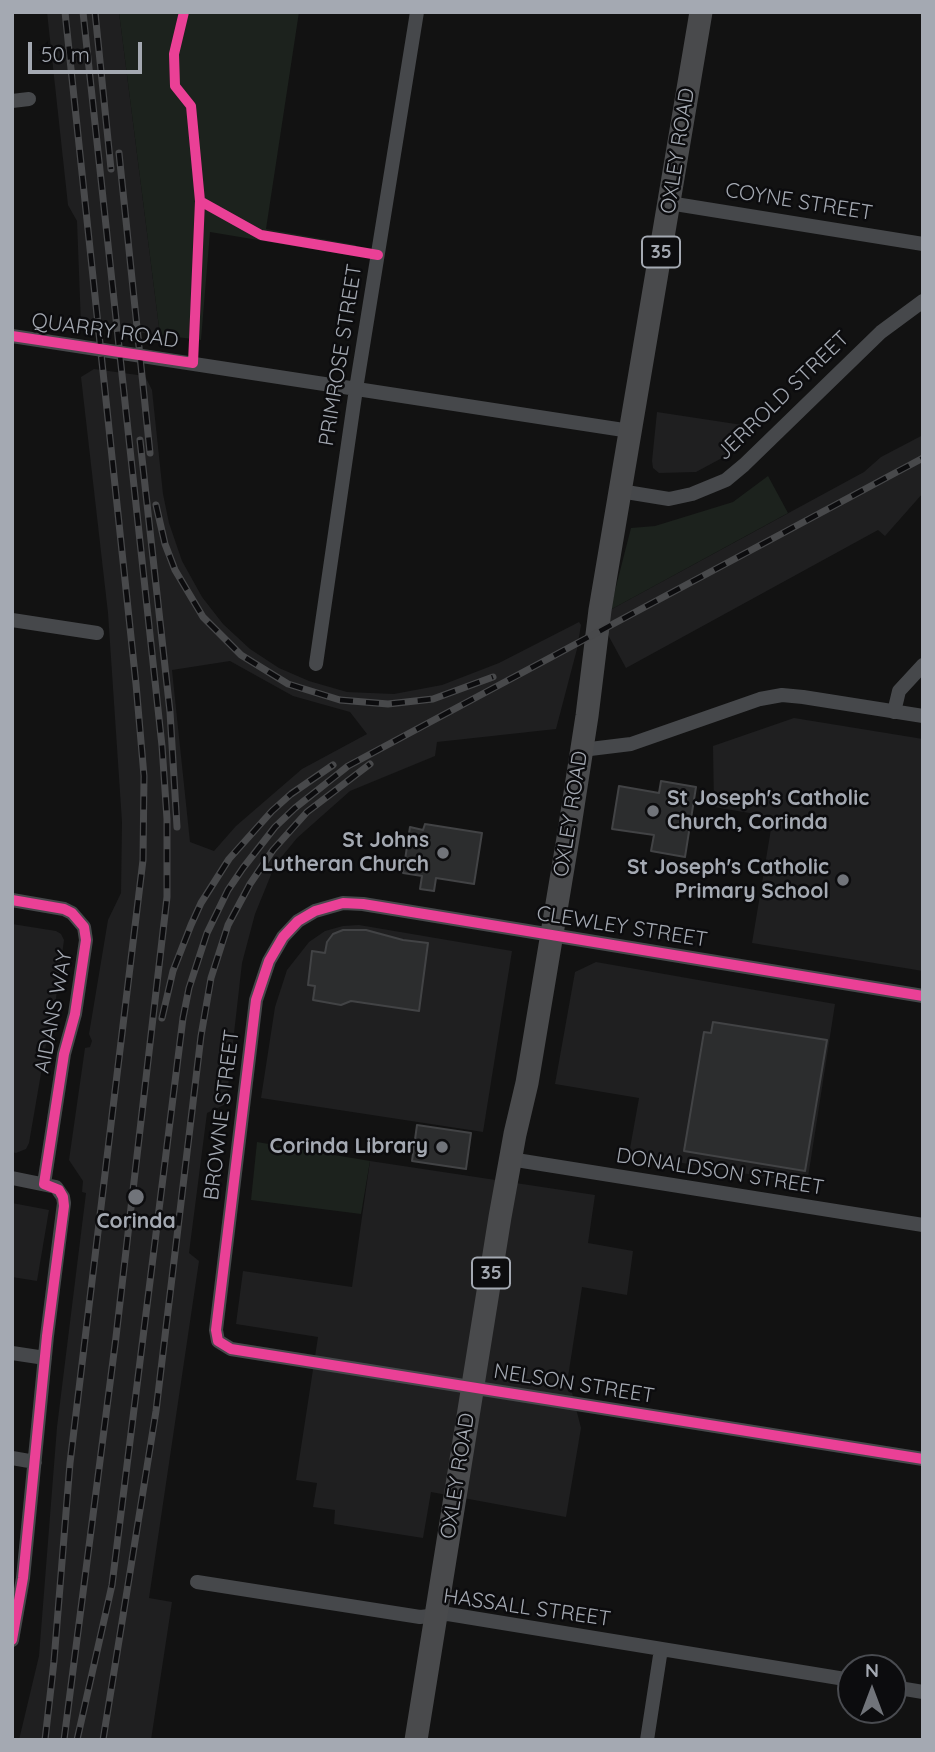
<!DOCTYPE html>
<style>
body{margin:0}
#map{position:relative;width:935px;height:1752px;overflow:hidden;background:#121212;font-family:Quicksand,sans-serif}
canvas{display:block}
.frame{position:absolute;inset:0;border:14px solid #a4a9b2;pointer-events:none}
.north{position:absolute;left:837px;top:1654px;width:70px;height:70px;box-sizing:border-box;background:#0c0c0e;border:2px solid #494b50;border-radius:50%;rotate:0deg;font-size:19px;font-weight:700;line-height:28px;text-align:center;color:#a4a9b2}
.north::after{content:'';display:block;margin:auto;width:24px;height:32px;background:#71747a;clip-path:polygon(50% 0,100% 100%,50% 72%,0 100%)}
.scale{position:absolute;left:28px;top:42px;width:114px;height:32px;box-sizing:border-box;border:4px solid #a4a9b2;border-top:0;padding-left:9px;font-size:21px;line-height:24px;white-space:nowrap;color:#a4a9b2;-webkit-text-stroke:5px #0c0c0e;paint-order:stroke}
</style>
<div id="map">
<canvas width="935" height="1752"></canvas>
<div class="frame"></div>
<div class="north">N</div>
<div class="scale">50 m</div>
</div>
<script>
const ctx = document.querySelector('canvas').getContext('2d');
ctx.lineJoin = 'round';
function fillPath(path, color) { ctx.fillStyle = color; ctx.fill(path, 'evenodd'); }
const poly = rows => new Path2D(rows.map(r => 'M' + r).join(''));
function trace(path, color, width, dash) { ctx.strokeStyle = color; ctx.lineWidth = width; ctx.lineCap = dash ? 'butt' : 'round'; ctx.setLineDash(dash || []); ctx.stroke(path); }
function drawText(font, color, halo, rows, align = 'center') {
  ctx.font = font + ' Quicksand,sans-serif'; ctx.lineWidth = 5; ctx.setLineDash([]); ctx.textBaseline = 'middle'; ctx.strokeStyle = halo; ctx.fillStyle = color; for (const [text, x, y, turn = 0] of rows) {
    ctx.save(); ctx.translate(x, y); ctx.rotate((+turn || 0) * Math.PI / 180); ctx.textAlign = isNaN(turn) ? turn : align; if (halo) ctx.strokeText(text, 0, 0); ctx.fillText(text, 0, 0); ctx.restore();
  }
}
fillPath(poly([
 [47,12,119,12,160,335,81,325,77,221,68,205],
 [94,369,145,376,152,390,163,494,169,523,182,561,202,597,223,624,250,649,279,668,309,681,347,692,394,694,442,685,499,663,579,622,581,625,577,649,556,729,437,742,435,756,350,791,297,838,275,865,255,914,242,963,226,1104,207,1113,189,1253,199,1261,149,1598,172,1602,151,1740,19,1740,39,1656,57,1427,86,1193,82,1192,83,1181,69,1160,85,1048,90,1047,92,1041,89,1034,108,920,121,893,122,822,108,613,81,377],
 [230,661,293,696,350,712,367,734,302,769,236,826,214,851,190,842,172,670],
 [657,412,749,426,722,458,696,472,659,473,653,468,652,461],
 [923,435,923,493,885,536,878,530,626,668,607,633,610,610,864,472,881,457],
 [794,718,923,739,923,971,752,943,773,817,714,807,713,746],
 [12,924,56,931,61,934,64,940,53,1020,48,1033,29,1143,26,1149,16,1153,12,1152],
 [359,925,512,951,483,1132,261,1098,275,1007,287,970,309,942,325,931,343,926],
 [596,962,835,1004,807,1184,629,1154,639,1098,555,1084,575,972],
 [370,1161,595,1195,588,1243,633,1251,627,1295,582,1287,568,1377,581,1428,566,1517,431,1492,423,1538,334,1524,335,1510,313,1507,317,1483,296,1480,318,1337,236,1324,243,1271,352,1287],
 [12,1203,49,1210,37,1281,12,1277]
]), '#1f1f20');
fillPath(poly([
 [119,12,299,12,266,229,356,245,354,256,210,232,201,340,160,335],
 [768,476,788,513,610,610,631,528,655,526,733,502],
 [257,1142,370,1161,361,1214,251,1200]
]), '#1c221d');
const building = poly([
 [661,781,696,787,685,857,651,851,654,835,612,829,619,786,659,793,661,781],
 [425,824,482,833,474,884,436,878,434,891,420,889,422,876,403,873,410,827,423,830,425,824],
 [343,930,366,930,403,940,428,943,419,1011,351,1001,341,1005,313,1000,315,986,308,985,312,951,325,953,327,942,333,934,343,930],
 [713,1022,827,1040,805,1171,684,1151,704,1032,711,1033,713,1022],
 [417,1125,471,1133,466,1169,412,1161,417,1125]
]);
fillPath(building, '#2c2d2e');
trace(building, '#424345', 2);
trace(poly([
 [12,101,29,99],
 [669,203,923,244],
 [12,336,630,431],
 [620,491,669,499,692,494,726,480,744,465,881,332,923,301],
 [12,620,97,633],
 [316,664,356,389,417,12],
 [894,712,899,691,923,665],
 [582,750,631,744,760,699,782,695,803,697,923,716],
 [12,900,64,909,72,913,84,927,86,940,75,1014,64,1054,44,1184],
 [923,996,363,904,343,903,315,911,298,921,283,937,269,961,256,1000,216,1330,218,1341,231,1349,923,1459],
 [510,1159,923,1225],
 [12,1178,56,1187,63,1197,64,1203,47,1336,23,1578,12,1640],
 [12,1353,45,1358],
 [12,1458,35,1462],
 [197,1582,420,1617,448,1614,851,1680],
 [893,1687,923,1692],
 [647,1740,661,1649]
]), '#46484b', 14);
trace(poly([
 [416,1740,500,1217,515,1134,527,1083,569,832,587,716,600,610,701,12]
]), '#494a4c', 23);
const rail = poly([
 [95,12,111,169],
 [119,153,150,453],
 [140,440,170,712,177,827],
 [156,505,165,544,175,570,203,617,241,655,288,684,340,700,388,704,433,699,493,677],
 [162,1018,173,971,191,925,201,903,229,859,272,811,291,794,333,765],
 [45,1740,54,1661,70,1463,143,860,144,776,136,684,65,12],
 [64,1740,116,1337,167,897,167,819,162,746,83,12],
 [77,1740,112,1585,183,1018,189,988,207,933,228,890,243,868,275,827,295,808,348,766,923,458],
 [103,1740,156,1411,201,1036,211,978,228,925,250,884,273,850,307,812,370,764]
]);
trace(rail, '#48494b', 7);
trace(rail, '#0c0c0e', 4.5, [13]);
trace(poly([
 [200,201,261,235,378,255],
 [12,336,193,363,200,201,191,106,175,86,174,54,184,12],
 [12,900,64,909,72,913,84,927,86,940,75,1014,64,1054,44,1184,59,1190,63,1197,64,1206,47,1336,23,1578,12,1640],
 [923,996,363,904,343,903,315,911,298,921,283,937,269,961,256,1000,216,1330,218,1341,231,1349,923,1459]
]), '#ea4096', 10);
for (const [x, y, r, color] of [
 [653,811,7,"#71747a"],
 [443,853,7,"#71747a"],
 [843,880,7,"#71747a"],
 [442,1147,7,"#71747a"],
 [136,1197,9,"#71747a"]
]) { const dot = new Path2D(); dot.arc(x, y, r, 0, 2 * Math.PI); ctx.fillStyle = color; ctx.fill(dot); trace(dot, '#0c0c0e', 2.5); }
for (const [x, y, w] of [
 [661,252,38],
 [491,1273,38]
]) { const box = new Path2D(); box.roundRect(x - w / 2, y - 15.5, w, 31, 5); ctx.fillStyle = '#0c0c0e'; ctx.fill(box); trace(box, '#a4a9b2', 2); }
drawText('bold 19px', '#a4a9b2', null, [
 ["35",661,252],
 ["35",491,1273]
]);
drawText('21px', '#a4a9b2', '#0c0c0e', [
 ["OXLEY ROAD",678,151,-81],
 ["COYNE STREET",799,202,9],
 ["QUARRY ROAD",105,331,8],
 ["PRIMROSE STREET",341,355,-81],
 ["JERROLD STREET",783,396,-44],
 ["OXLEY ROAD",571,814,-81],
 ["CLEWLEY STREET",622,927,9],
 ["AIDANS WAY",54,1012,-79],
 ["BROWNE STREET",222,1115,-83],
 ["DONALDSON STREET",720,1172,9],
 ["NELSON STREET",574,1384,9],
 ["OXLEY ROAD",458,1476,-81],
 ["HASSALL STREET",527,1608,8]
]);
drawText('bold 21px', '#a4a9b2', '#0c0c0e', [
 ["St Joseph's Catholic",667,799,"left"],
 ["Church, Corinda",667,823,"left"],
 ["St Johns",429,841],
 ["Lutheran Church",429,865],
 ["St Joseph's Catholic",829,868],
 ["Primary School",829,892],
 ["Corinda Library",428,1147],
 ["Corinda",136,1222,"center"]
], 'right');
</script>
